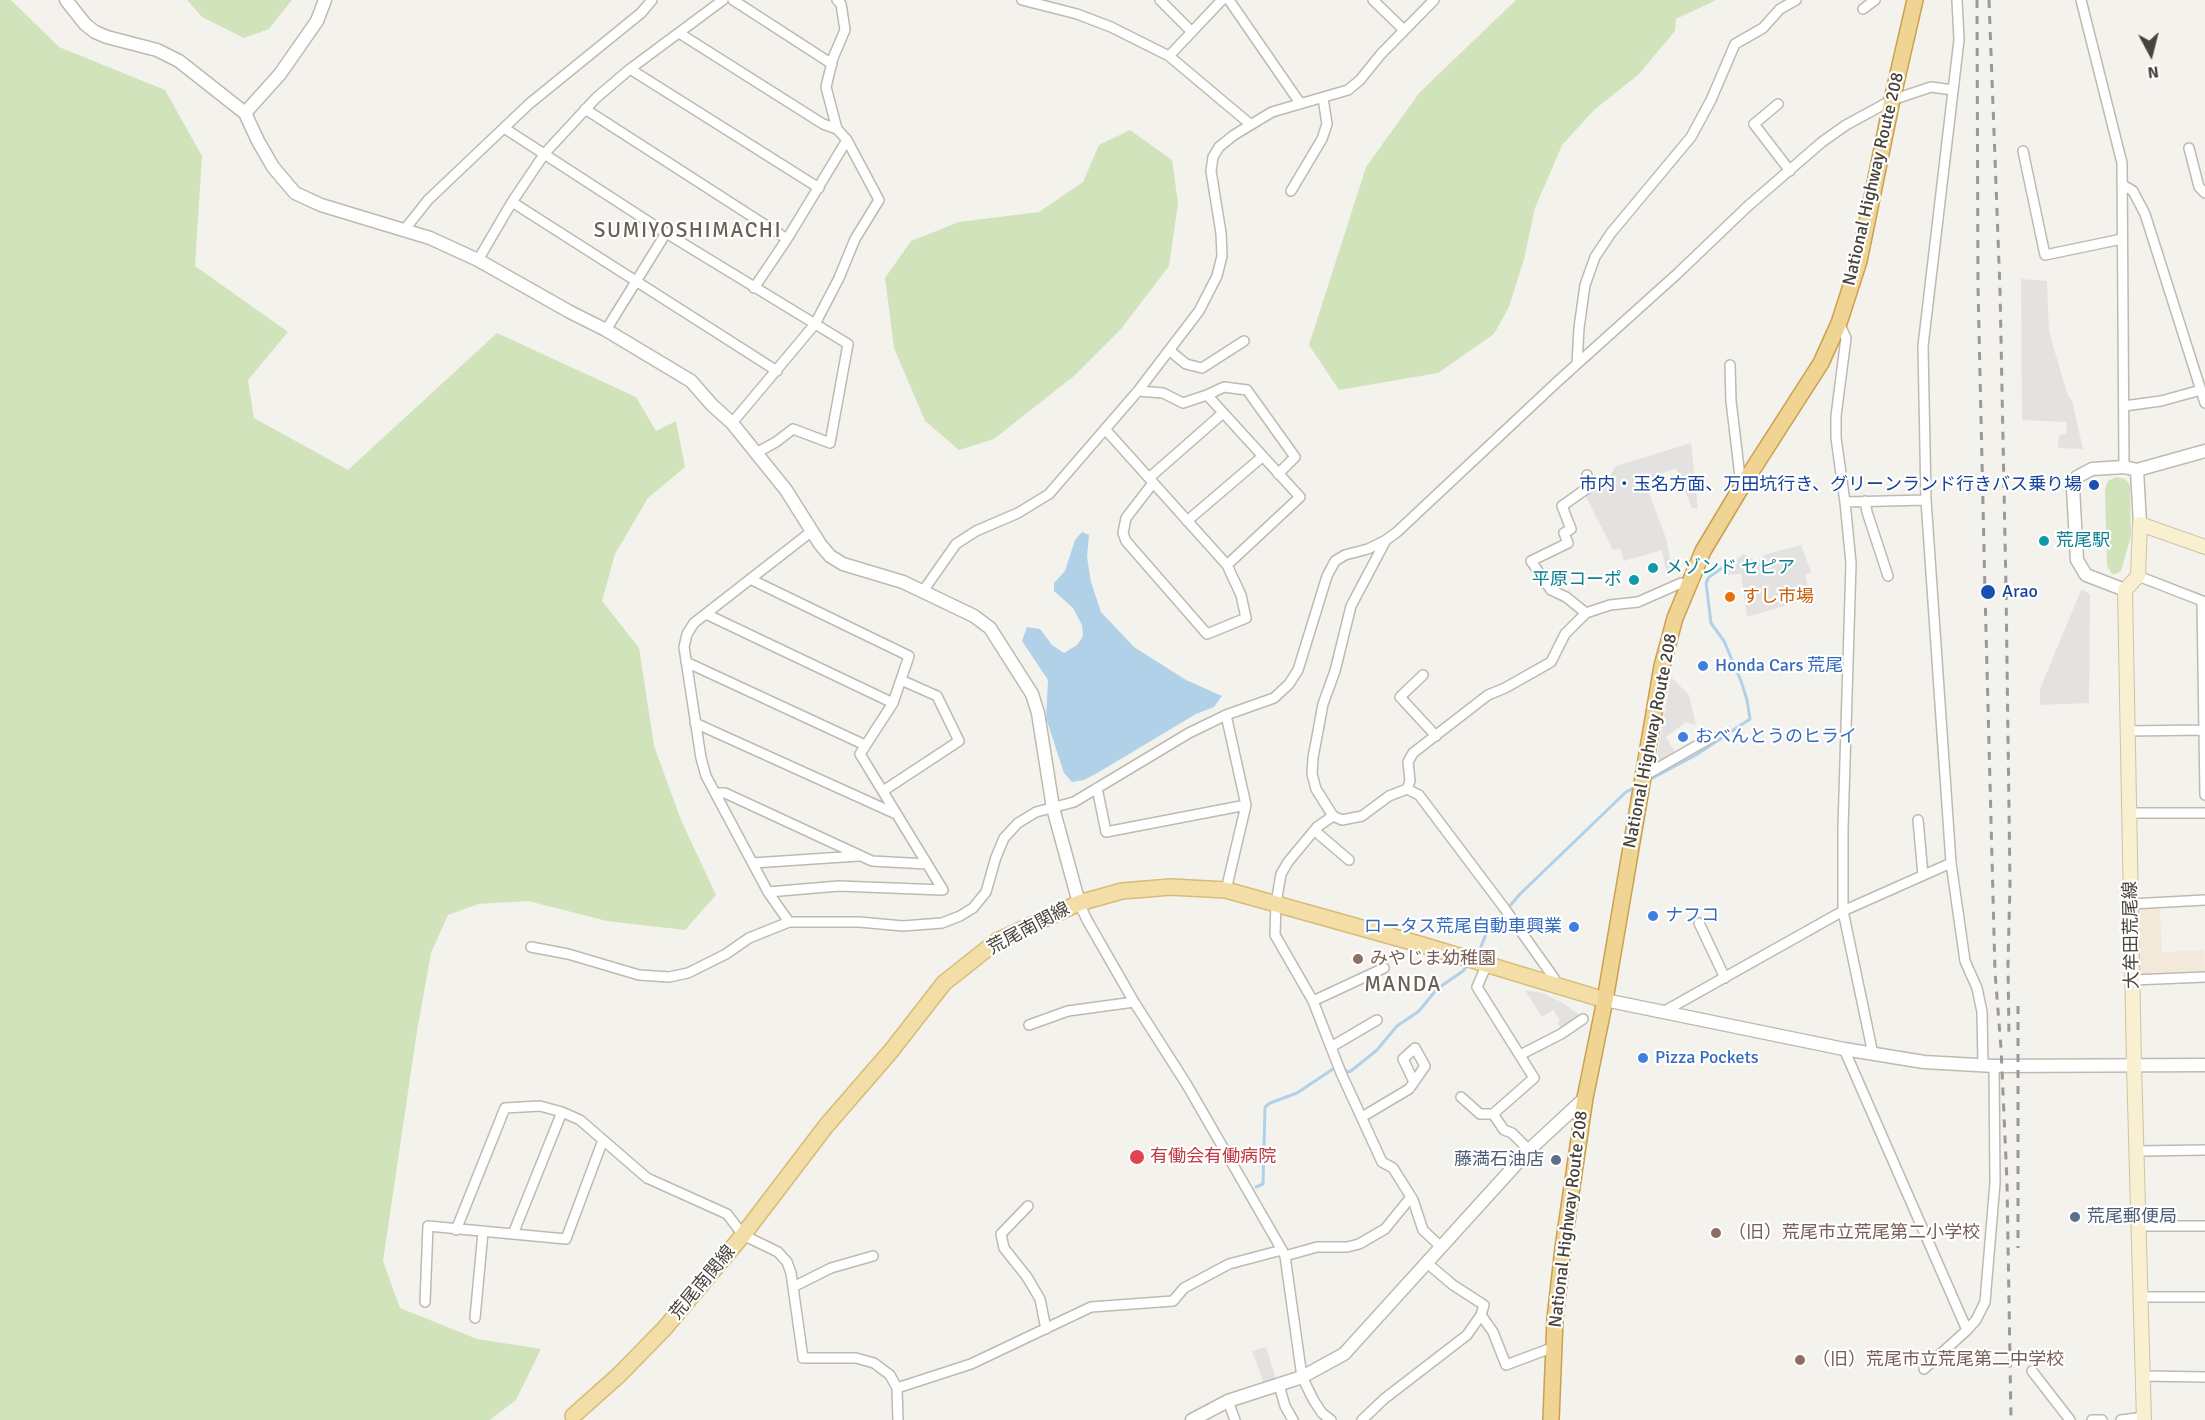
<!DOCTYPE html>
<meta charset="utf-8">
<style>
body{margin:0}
#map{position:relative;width:2205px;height:1420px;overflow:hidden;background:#f4f2ec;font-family:Signika,sans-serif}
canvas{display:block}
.north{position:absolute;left:2121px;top:24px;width:60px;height:60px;-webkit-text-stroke:4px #fff;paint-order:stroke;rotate:173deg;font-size:16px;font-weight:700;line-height:24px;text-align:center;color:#48433b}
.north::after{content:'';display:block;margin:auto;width:21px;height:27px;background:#48433b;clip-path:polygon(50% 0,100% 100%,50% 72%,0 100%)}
</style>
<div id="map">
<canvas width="2205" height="1420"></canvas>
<div class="north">N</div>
</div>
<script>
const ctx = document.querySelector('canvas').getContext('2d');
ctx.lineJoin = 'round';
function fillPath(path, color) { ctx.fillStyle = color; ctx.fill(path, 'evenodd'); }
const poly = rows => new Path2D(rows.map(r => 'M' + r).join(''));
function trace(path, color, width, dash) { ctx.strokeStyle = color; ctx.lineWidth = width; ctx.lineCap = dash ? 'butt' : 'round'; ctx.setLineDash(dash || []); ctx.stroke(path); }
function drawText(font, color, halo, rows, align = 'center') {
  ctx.font = font + ' Signika,"Noto Sans JP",sans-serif'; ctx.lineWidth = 4.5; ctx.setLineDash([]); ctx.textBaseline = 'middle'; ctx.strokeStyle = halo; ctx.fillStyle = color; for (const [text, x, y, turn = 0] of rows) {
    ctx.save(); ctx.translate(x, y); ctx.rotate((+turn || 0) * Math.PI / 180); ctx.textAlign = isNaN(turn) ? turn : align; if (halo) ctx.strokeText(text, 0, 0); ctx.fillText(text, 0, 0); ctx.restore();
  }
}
fillPath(poly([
 [2160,906,2162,952,2204,950,2205,974,2136,977,2135,907]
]), '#f3e9db');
fillPath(poly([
 [0,0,11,0,59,47,165,90,202,156,195,266,288,332,248,380,254,418,348,470,497,333,636,397,656,431,676,421,685,467,648,498,615,554,602,601,639,648,654,746,681,820,716,895,685,930,607,921,528,901,478,904,448,915,431,953,417,1031,383,1261,400,1308,477,1339,541,1349,516,1400,490,1420,0,1420],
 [187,0,292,0,269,29,244,38,202,17],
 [1516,0,1716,0,1676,19,1675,31,1638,75,1594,110,1562,145,1535,208,1524,259,1509,307,1494,334,1438,373,1339,390,1309,345,1366,167,1420,92],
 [1130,130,1172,160,1178,203,1169,266,1121,329,1074,376,994,439,959,450,925,421,894,348,885,278,911,241,959,222,1039,212,1083,182,1099,145],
 [2116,477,2125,479,2130,485,2131,536,2121,571,2116,574,2112,574,2107,566,2105,489,2108,481]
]), '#d0e3ba');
fillPath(poly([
 [2021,279,2047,281,2049,332,2067,393,2072,401,2083,449,2058,448,2059,435,2066,434,2067,422,2022,420],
 [1691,443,1698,508,1692,508,1676,468,1644,480,1666,538,1673,575,1667,575,1662,550,1624,561,1620,548,1613,550,1585,495,1610,476,1616,466],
 [1801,545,1811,572,1805,575,1811,598,1747,617,1741,574,1728,575,1727,569,1743,554,1758,562,1764,555],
 [2081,590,2086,591,2090,595,2089,703,2040,705,2040,689],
 [1671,677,1689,695,1696,725,1686,722,1666,737,1676,754,1655,768],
 [1525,990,1543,993,1563,1003,1579,1015,1562,1031,1557,1022,1560,1020,1553,1010,1542,1017],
 [1266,1347,1276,1379,1264,1383,1252,1351]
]), '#e4e2e0');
fillPath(poly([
 [1082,532,1089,535,1087,557,1091,582,1101,612,1134,647,1186,680,1222,696,1214,707,1196,714,1099,772,1084,780,1072,782,1064,773,1046,718,1048,680,1022,641,1027,627,1040,629,1052,645,1064,653,1077,645,1083,636,1082,625,1073,608,1054,591,1054,583,1065,571,1075,540]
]), '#b1d1e9');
trace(poly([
 [1649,780,1696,755,1750,719,1747,700,1741,681,1724,641,1711,623,1706,583,1709,577,1722,568],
 [1476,955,1480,949,1486,934,1520,894,1626,792,1635,787],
 [1343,1067,1347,1072,1351,1071,1377,1050,1397,1026,1419,1011,1437,989,1463,971,1468,965],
 [1256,1187,1263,1184,1265,1107,1270,1103,1297,1093,1336,1067]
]), '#b1d1e9', 3);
const minor = poly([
 [733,0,832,64],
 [1022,0,1077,14,1111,27,1169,56,1250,124],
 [1160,0,1192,32],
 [1229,0,1300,103],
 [1373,0,1404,30],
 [1957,0,1959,40,1923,346,1926,500,1951,863,1965,961,1977,988,1982,1012,1983,1066],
 [2081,0,2122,163,2124,467],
 [1863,9,1875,0],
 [679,33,823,124,837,129,847,140,879,200,855,239,839,278,815,324,732,423],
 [1169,56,1222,0],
 [630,69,819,188],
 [1778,104,1754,124,1790,171],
 [585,109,787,239],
 [504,128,666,233,848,344,830,443,793,429,776,442,756,453],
 [837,129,826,87,833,58,845,30,841,4,837,0],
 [2189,148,2199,187,2205,193],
 [2023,151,2045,255,2122,239],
 [2123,185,2133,191,2145,214,2205,403],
 [1291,191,1322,139,1327,124,1323,98],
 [512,202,777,371],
 [405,229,428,200,529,104,641,13,652,0],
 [478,260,512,202,545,153,596,98,630,69,723,0],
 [754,288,787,239,847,140],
 [1839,323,1846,338,1836,416,1836,438,1845,502,1851,563,1843,828,1843,911,1873,1054],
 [606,330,666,233],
 [1169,350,1186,364,1202,368,1244,341],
 [1577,364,1579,328,1585,285,1595,257,1611,233,1691,137,1711,100,1735,44,1763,28,1780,9,1796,0],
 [1730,365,1731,401,1741,485],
 [1138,391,1163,393,1183,403,1207,395,1224,387,1247,390,1295,457,1278,474],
 [1207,395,1300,497,1227,565],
 [2124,406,2161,401,2201,390],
 [1105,429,1227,565,1241,595,1246,618,1207,634,1126,541,1123,533,1126,518,1153,483],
 [1149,478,1223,413],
 [1865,501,1867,512,1888,576],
 [1845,502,1926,500],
 [1187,521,1262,457],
 [1386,540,1351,606,1335,671,1323,704,1313,758,1312,774,1316,789,1333,816,1342,820,1362,816,1389,796,1407,789],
 [2138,576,2205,602],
 [750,579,909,656,893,703,860,754,943,890,839,886,768,892],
 [923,591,956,544,976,531,1018,513,1049,494,1138,391,1199,311,1217,276,1222,256,1221,233,1211,171,1213,157,1219,147,1234,135,1272,112,1348,90,1360,80,1381,54,1434,0],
 [2202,601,2205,795],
 [1586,613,1566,597,1551,590,1531,561,1568,543,1564,533,1571,529,1562,506,1586,489,1589,485,1587,475],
 [706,614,893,703],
 [686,662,865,745],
 [1423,675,1400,697,1436,736],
 [1226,715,1246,805,1226,890],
 [695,723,896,814],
 [2128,731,2205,730],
 [1642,775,1651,772,1712,737],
 [1097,788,1106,832,1246,805],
 [883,791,959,741,937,696,901,680],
 [715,793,725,793,872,861,927,864],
 [2129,813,2205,813],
 [1333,816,1317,827,1288,862,1281,874,1276,903,1275,935,1313,1001,1341,1073,1382,1162,1393,1168,1413,1200,1423,1230,1440,1246],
 [1918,820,1923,875],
 [1315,831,1349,860],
 [753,863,858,856],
 [1079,903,1087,920,1134,1002,1187,1085,1282,1250,1285,1256,1302,1377,1314,1401,1322,1413,1331,1420],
 [2131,904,2205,900],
 [789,922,768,892,706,776,701,758,684,647,687,634,694,623,812,531],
 [1699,923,1725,978],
 [531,947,568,954,639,975,669,977,688,973,726,954,749,938,789,922,859,922,903,926,942,923,960,916,973,908,986,892,996,857,1004,838,1018,823,1036,812,1074,802,1189,733,1226,715,1274,698,1289,684,1298,670,1327,576,1335,561,1345,555,1368,549,1386,540,1397,532,1557,382,1677,274,1748,206,1822,142,1846,125,1892,100,1931,87,1953,90],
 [1487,964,1477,987,1534,1078,1493,1114],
 [2133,980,2205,977],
 [1551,984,1554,978,1505,909,1419,795,1407,789,1410,781,1408,762,1413,753,1488,695,1505,688,1551,662,1565,634,1586,613,1610,605,1638,602,1681,583,1688,585],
 [1313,1001,1384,968],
 [1663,1012,1843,911,1951,863],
 [1029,1025,1068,1011,1134,1002],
 [1331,1047,1377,1020],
 [1844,1049,1967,1330],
 [1520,1055,1561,1034,1583,1019],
 [1461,1097,1480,1114,1493,1114,1504,1130,1512,1133,1529,1150],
 [1362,1117,1409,1089,1414,1082,1425,1066,1415,1048,1403,1059,1414,1082],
 [2138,1151,2205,1150],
 [1028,1206,1001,1234,1004,1248,1027,1277,1040,1299,1046,1329],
 [2139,1226,2205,1226],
 [456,1230,505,1108,540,1106,562,1112,580,1120,647,1178,727,1214,743,1235,778,1252,787,1262,791,1273,803,1358,856,1358,874,1363,890,1375,897,1388,898,1420],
 [513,1234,562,1112],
 [1285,1256,1317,1247,1347,1247,1359,1244,1385,1229,1411,1197],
 [793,1287,831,1268,873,1256],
 [2142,1297,2205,1297],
 [425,1302,428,1226,566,1239,603,1140],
 [1481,1315,1493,1332,1506,1365,1554,1347],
 [475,1318,483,1232],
 [1924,1369,1967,1330,1976,1320,1985,1302,1995,1183,1994,1066],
 [2032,1371,2070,1420],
 [2143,1376,2205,1377],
 [1279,1385,1285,1406,1293,1420],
 [897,1388,971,1364,1091,1307,1173,1301,1184,1288,1229,1264,1282,1250],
 [1228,1401,1235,1420],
 [1362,1420,1384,1399,1467,1335,1481,1315,1484,1305,1453,1285,1427,1263],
 [2092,1420,2102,1420],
 [2121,1420,2144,1417]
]);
const tertiary = poly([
 [66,0,85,24,95,32,107,37,157,50,179,61,245,113,280,74,317,21,325,0],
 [245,113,258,141,273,167,295,193,321,205,430,238,478,260,570,312,606,330,691,381,712,405,732,423,786,490,820,544,830,556,843,564,903,582,974,616,990,628,1032,694,1038,713,1053,808,1079,903],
 [2137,470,2140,524],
 [2125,590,2086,575,2077,560,2073,488,2077,477,2092,469,2124,467,2137,470,2205,451],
 [1605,1000,1844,1049,1924,1062,1994,1066,2205,1065],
 [1192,1420,1228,1401,1302,1377,1344,1354,1529,1150,1585,1098]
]);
const secondary = poly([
 [2144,1420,2134,1066,2125,590,2138,576,2140,524,2205,547]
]);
const primary = poly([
 [573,1416,619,1375,664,1329,743,1235,826,1126,891,1051,944,983,997,941,1079,903,1122,891,1171,887,1226,890,1419,944,1605,1000]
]);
const trunk = poly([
 [1551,1420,1555,1319,1563,1248,1585,1098,1605,1000,1662,666,1675,618,1703,551,1742,486,1821,363,1839,323,1859,261,1892,100,1915,0]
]);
trace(minor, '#bfbab0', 12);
trace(tertiary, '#bfbab0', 15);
trace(secondary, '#cec3a2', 16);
trace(primary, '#d6bc78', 18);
trace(trunk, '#cba04f', 18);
trace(minor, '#fff', 9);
trace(tertiary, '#fff', 12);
trace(secondary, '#f9f0d2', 14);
trace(primary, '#f3dea7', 15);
trace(trunk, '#f0d493', 15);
trace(poly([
 [1977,0,1978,287,1985,592,1995,972,2001,1048,2007,1182,2011,1420],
 [1989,0,2000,290,2006,588,2010,884,2008,963,2009,1039],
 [2018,1006,2018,1248]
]), '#999', 3, [8, 8]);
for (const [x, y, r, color] of [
 [2094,485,6,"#1a4fb4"],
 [2044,541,6,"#0f9aa8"],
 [1653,568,6,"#0f9aa8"],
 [1634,580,6,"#0f9aa8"],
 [1988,592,8,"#1a4fb4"],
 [1730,597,6,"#e8710a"],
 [1703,666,6,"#3f7fe0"],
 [1683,737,6,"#3f7fe0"],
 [1653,916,6,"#3f7fe0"],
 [1574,927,6,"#3f7fe0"],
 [1358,959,6,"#8d6e63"],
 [1643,1058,6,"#3f7fe0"],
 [1137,1157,8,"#e0444e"],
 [1556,1160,6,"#5c6f8a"],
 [2075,1217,6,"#5c6f8a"],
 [1716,1233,6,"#8d6e63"],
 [1800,1360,6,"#8d6e63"]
]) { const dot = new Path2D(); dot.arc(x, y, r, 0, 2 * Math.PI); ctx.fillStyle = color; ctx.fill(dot); trace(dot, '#fff', 2); }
drawText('18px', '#48433b', '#fff', [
 ["National Highway Route 208",1874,179,-77],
 ["National Highway Route 208",1651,741,-79],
 ["荒尾南関線",1029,929,-28],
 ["大牟田荒尾線",2132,935,-91],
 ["National Highway Route 208",1569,1219,-83],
 ["荒尾南関線",703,1283,-50]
]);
drawText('18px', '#164399', '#fff', [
 ["市内・玉名方面、万田坑行き、グリーンランド行きバス乗り場",2082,485],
 ["Arao",2002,592,"left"]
], 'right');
drawText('18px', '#0d838f', '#fff', [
 ["荒尾駅",2056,541],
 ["メゾンド セピア",1665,568],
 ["平原コーポ",1622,580,"right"]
], 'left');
drawText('18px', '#c56008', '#fff', [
 ["すし市場",1742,597]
], 'left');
drawText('18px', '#366cbe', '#fff', [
 ["Honda Cars 荒尾",1715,666],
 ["おべんとうのヒライ",1695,737],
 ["ナフコ",1665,916],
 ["ロータス荒尾自動車興業",1562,927,"right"],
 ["Pizza Pockets",1655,1058]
], 'left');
drawText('18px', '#785e54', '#fff', [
 ["みやじま幼稚園",1370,959],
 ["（旧）荒尾市立荒尾第二小学校",1728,1233],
 ["（旧）荒尾市立荒尾第二中学校",1812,1360]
], 'left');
drawText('18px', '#be3a42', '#fff', [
 ["有働会有働病院",1150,1157]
], 'left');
drawText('18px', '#4e5e75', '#fff', [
 ["藤満石油店",1544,1160],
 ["荒尾郵便局",2087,1217,"left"]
], 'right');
ctx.letterSpacing = '1.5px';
drawText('21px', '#696153', '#fff', [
 ["SUMIYOSHIMACHI",688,231],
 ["MANDA",1403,985]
]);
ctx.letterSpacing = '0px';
</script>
